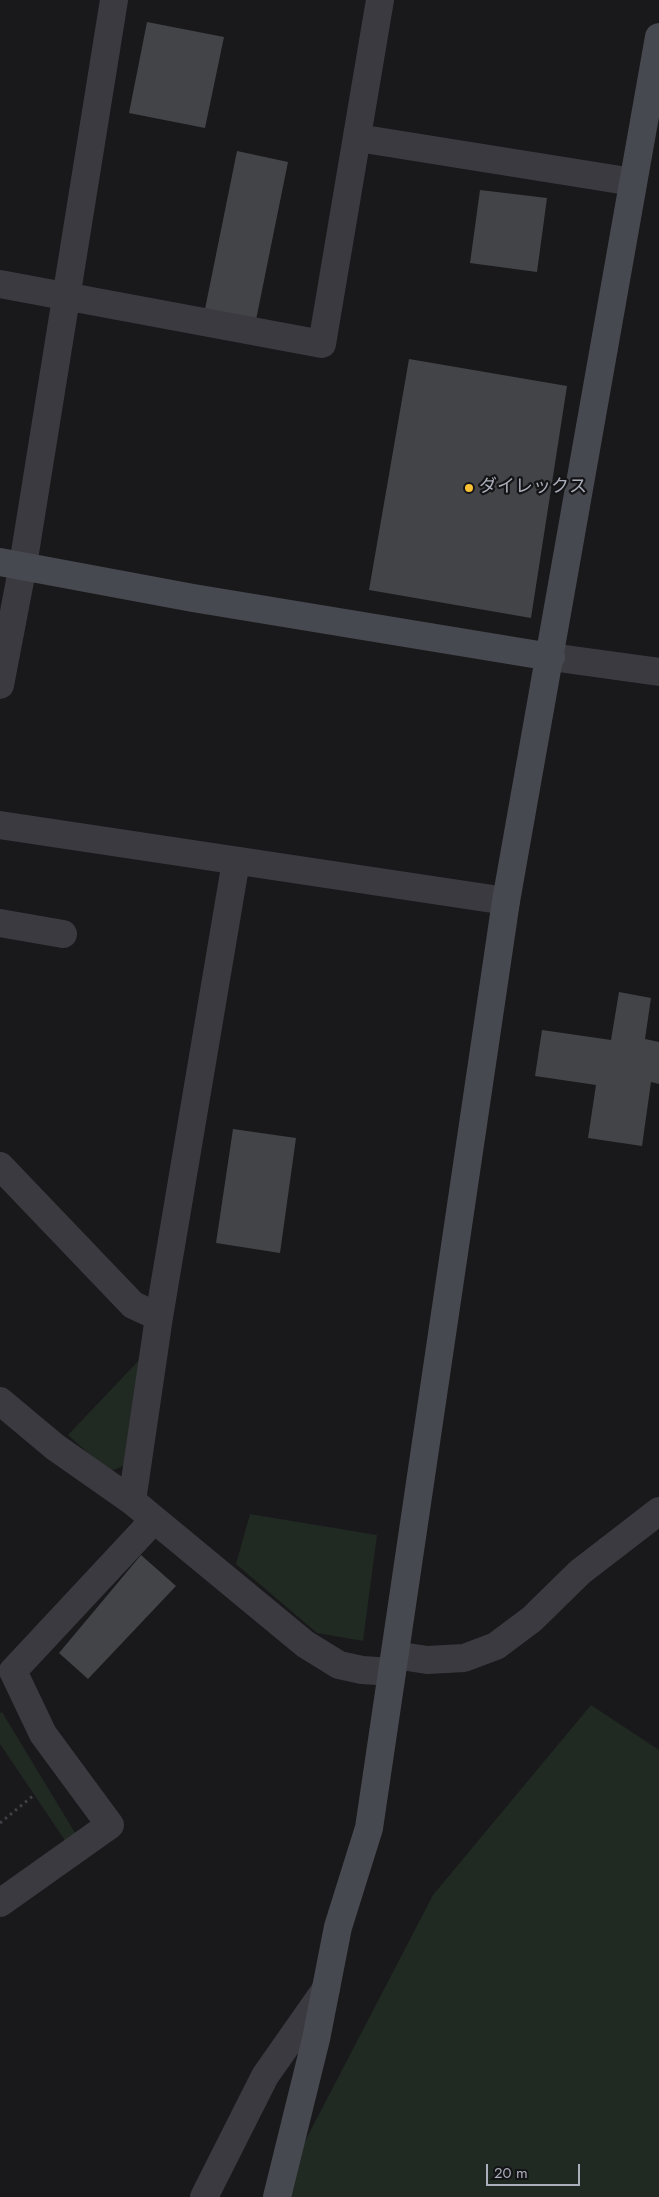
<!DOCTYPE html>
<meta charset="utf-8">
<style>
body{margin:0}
#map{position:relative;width:659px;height:2197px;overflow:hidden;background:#19191b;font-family:Jost,sans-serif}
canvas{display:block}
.scale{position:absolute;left:486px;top:2164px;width:94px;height:22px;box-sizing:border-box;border:2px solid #abafbb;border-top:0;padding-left:6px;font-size:15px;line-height:18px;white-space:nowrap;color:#abafbb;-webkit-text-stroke:4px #141416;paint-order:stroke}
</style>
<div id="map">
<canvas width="659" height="2197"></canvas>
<div class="scale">20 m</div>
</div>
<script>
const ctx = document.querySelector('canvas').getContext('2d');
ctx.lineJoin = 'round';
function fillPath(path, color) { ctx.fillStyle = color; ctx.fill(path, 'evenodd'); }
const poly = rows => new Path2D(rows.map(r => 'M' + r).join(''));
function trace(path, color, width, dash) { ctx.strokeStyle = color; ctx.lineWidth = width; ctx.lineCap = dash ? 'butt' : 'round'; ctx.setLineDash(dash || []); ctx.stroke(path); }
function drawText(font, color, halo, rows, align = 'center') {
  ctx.font = font + ' Jost,"Noto Sans JP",sans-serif'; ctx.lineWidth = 4.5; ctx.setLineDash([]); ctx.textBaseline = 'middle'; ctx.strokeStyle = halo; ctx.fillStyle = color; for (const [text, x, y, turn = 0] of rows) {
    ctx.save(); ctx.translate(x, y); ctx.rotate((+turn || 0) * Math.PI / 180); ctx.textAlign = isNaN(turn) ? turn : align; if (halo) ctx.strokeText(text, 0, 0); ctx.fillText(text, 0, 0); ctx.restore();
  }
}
fillPath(poly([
 [142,1357,125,1465,109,1472,68,1435],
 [250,1514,377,1535,363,1641,317,1633,236,1564],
 [591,1705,659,1750,659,2197,276,2197,433,1895],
 [2,1712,77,1836,66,1842,0,1744,0,1713]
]), '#202922');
fillPath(poly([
 [147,22,224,37,205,128,129,113],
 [237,151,288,162,256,320,205,309],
 [480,190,547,198,537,272,470,263],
 [409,359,567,386,531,618,369,590],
 [619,992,651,998,645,1039,659,1042,659,1084,651,1082,642,1146,588,1138,596,1085,535,1076,542,1030,611,1040],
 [233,1129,296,1138,280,1253,216,1243],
 [141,1555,176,1586,88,1679,59,1653]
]), '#434448');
trace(poly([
 [0,1823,34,1795]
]), '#404147', 3, [2.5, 4]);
trace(poly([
 [358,138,633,182],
 [0,284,322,344,380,0],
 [551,657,659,672],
 [0,685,23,565,114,0],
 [0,825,506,901],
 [0,923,63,934],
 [0,1166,133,1305,159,1317],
 [0,1401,55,1447,132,1501,305,1644,339,1665,362,1670,392,1672],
 [132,1501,159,1317,236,861],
 [395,1655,427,1660,464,1658,496,1646,532,1619,580,1572,659,1511],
 [0,1903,110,1825,43,1734,13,1671,153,1521],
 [204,2197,265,2076,326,1989]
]), '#3a3a40', 28);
trace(poly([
 [0,562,193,598,551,657],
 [277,2197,316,2039,338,1927,369,1828,506,901,659,37]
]), '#474950', 28);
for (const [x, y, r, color] of [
 [469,488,5,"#f8c034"]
]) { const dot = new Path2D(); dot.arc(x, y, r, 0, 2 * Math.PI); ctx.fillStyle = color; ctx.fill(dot); trace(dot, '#141416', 2); }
drawText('18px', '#abafbb', '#141416', [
 ["ダイレックス",479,488]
], 'left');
</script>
